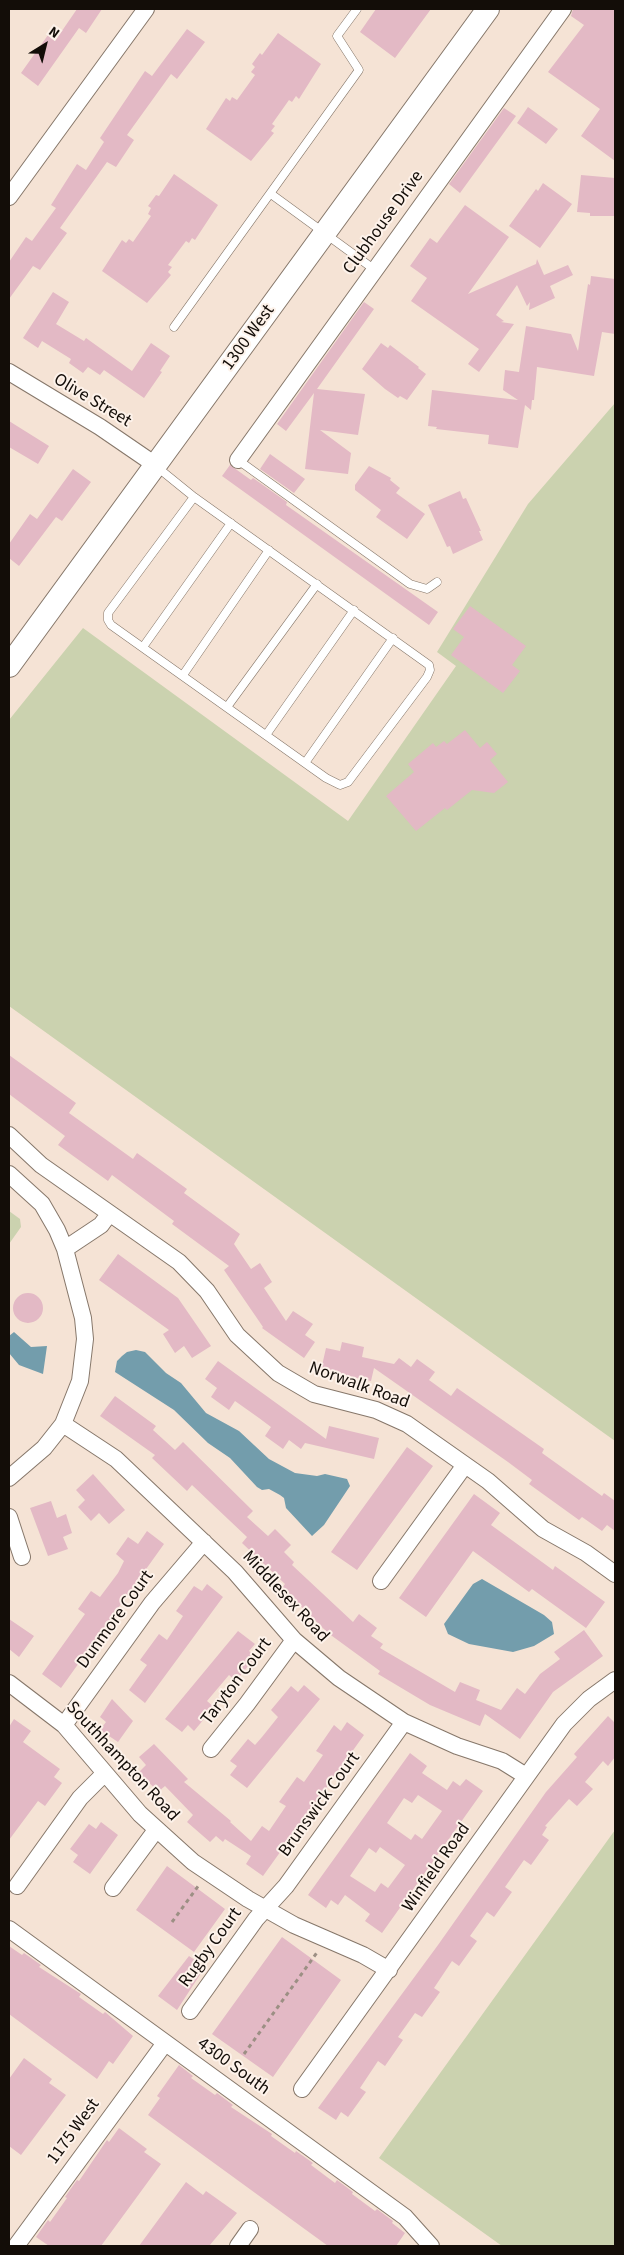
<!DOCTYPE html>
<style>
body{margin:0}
#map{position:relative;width:624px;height:2255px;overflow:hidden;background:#f5e3d5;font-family:"Source Sans 3",sans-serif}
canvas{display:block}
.frame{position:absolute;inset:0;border:10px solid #130d08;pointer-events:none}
.north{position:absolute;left:20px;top:20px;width:50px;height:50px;-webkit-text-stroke:4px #fdf2ea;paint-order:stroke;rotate:36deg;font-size:14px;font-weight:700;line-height:20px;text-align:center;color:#130d08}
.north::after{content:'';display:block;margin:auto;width:18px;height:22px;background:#130d08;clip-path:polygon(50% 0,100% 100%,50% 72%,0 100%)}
</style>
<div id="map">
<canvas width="624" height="2255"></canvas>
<div class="frame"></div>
<div class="north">N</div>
</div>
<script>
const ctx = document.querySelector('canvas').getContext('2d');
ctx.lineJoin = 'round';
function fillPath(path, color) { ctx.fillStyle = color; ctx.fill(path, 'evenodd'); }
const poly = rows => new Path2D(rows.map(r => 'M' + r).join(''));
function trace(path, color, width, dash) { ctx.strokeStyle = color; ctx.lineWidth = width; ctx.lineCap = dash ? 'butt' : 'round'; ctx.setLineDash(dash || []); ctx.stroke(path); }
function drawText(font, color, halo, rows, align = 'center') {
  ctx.font = font + ' "Source Sans 3",sans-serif'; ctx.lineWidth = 4; ctx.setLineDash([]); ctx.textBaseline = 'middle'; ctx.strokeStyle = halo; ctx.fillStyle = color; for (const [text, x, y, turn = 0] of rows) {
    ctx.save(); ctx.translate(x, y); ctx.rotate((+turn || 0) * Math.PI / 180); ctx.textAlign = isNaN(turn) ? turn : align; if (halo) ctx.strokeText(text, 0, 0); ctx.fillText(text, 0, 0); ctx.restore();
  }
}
fillPath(poly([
 [615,403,615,1441,9,1006,9,720,83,628,348,821,456,666,437,652,528,504],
 [9,1211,20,1219,21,1227,9,1244],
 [615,1830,615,2246,502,2246,379,2158]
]), '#cbd2af');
fillPath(poly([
 [14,1332,31,1347,47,1346,43,1374,19,1365,9,1353,9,1336],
 [136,1350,145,1352,166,1373,181,1383,206,1413,239,1431,269,1459,295,1473,317,1476,325,1474,347,1479,350,1486,324,1525,312,1536,286,1508,284,1498,280,1495,269,1489,262,1490,257,1487,230,1458,208,1443,174,1410,115,1372,117,1361,122,1356,127,1352],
 [482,1579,544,1615,552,1622,554,1634,534,1646,513,1652,469,1644,448,1634,444,1624,473,1584]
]), '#739dac');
fillPath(poly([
 [77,9,102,9,86,33,79,28,38,86,21,73,48,35,55,41],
 [376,9,431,9,395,58,360,32],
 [573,9,615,9,615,161,581,136,600,109,548,72,584,25,571,16],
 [187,29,205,42,177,79,171,74,127,135,134,140,116,167,107,162,60,228,67,233,40,270,33,266,9,299,9,262,26,237,32,241,56,208,51,205,77,164,86,170,104,142,100,138,145,71,152,76],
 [278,33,321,64,299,99,296,96,292,102,289,100,272,124,275,126,271,131,274,133,251,161,206,129,226,98,230,101,232,97,237,100,255,75,251,72,255,67,252,64,260,53,262,55],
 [528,107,558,129,546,144,517,123],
 [504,108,516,116,460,193,449,184],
 [174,174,218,205,195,240,192,238,189,243,186,241,168,265,172,267,168,272,171,275,147,303,102,271,122,240,126,243,129,239,133,242,151,216,148,214,151,208,148,206,156,195,159,196],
 [581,175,615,178,615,216,590,216,590,213,577,212],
 [543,183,572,204,540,248,509,226,536,189,538,191],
 [465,205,509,237,468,294,536,264,537,259,544,275,568,265,573,275,550,286,555,298,529,310,530,302,527,306,517,285,496,315,504,321,501,322,514,324,479,372,468,364,479,349,411,301,427,278,410,266,430,238,437,243],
 [591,276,615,279,615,334,602,332,594,376,537,367,534,400,532,400,531,410,525,405,518,448,488,444,489,435,436,429,437,427,428,426,432,390,518,400,503,390,505,370,519,372,526,326,571,334,578,351,588,284,590,285],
 [53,292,69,302,56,324,84,341,86,338,132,371,151,343,170,356,160,371,162,372,144,398,104,370,100,375,88,367,83,373,69,363,71,359,42,341,38,348,23,338],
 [364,302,374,309,317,389,365,394,358,435,320,430,351,453,348,474,305,469,314,393,286,431,277,424],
 [381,343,388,348,390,345,419,367,418,368,426,374,407,400,400,396,398,398,385,389,362,369],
 [9,421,49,446,38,464,9,447],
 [270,454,305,479,294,493,260,469],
 [230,465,251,480,253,478,287,502,286,505,438,612,429,625,222,476],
 [369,466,391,478,390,480,400,488,396,493,425,514,407,539,376,517,381,510,355,490,355,485],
 [73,469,91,482,62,521,56,517,19,566,9,558,9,544,30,514,37,519],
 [460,491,463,499,466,498,481,531,479,531,483,540,453,554,450,546,447,547,428,505],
 [470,606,526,646,512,665,520,671,503,693,451,655,464,637,453,629],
 [465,730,480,748,487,742,497,754,490,760,508,782,494,793,472,790,447,810,445,808,416,831,386,796,414,772,408,764,433,743,436,747,444,741,447,744],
 [9,1055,76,1103,69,1113,133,1159,137,1153,187,1189,184,1193,240,1234,234,1244,251,1269,260,1263,272,1282,264,1288,286,1321,293,1311,313,1324,305,1335,315,1342,304,1358,262,1328,263,1327,224,1270,229,1266,172,1224,174,1221,112,1175,108,1181,58,1145,65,1136,9,1094],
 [118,1254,178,1298,211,1346,192,1358,184,1346,175,1353,163,1334,169,1330,99,1280],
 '13 1308a15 15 0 1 1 30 0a15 15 0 1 1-30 0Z',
 [342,1342,364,1347,362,1357,394,1364,399,1358,411,1367,417,1359,435,1372,429,1380,451,1396,457,1388,544,1449,542,1453,602,1496,604,1493,615,1501,615,1531,607,1525,602,1531,582,1517,579,1520,529,1484,532,1480,508,1462,374,1368,371,1381,321,1370,326,1348,340,1351],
 [218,1361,326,1439,329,1426,379,1438,374,1459,305,1443,301,1449,289,1440,283,1449,265,1436,271,1427,259,1418,235,1401,229,1410,211,1397,217,1388,205,1379],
 [115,1396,156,1426,153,1430,175,1450,183,1442,253,1511,247,1517,268,1536,275,1529,291,1545,284,1552,294,1562,292,1565,353,1622,359,1614,377,1628,371,1636,383,1644,380,1648,455,1692,460,1682,480,1690,476,1700,501,1710,517,1688,525,1694,540,1674,560,1659,554,1652,584,1630,603,1656,553,1692,520,1739,485,1714,480,1726,430,1705,378,1674,380,1671,328,1633,282,1588,285,1584,242,1543,247,1537,192,1485,187,1491,152,1458,155,1455,100,1416],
 [407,1447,433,1466,357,1570,331,1552],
 [93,1474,125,1510,109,1524,99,1513,91,1521,78,1507,85,1500,76,1490],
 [474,1494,500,1513,491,1525,553,1570,555,1566,605,1602,586,1628,532,1589,529,1592,473,1551,426,1617,399,1598],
 [51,1501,57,1518,66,1514,72,1533,63,1537,68,1549,48,1556,30,1508],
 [147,1531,164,1544,61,1688,42,1674,85,1614,78,1609,91,1591,100,1597,118,1573,124,1561,116,1554,128,1537,138,1544],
 [207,1584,223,1597,145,1703,129,1690,147,1665,140,1660,159,1634,167,1640,183,1616,176,1611,194,1586,202,1591],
 [9,1619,34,1636,19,1657,9,1649],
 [238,1631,255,1644,249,1651,256,1656,236,1681,229,1675,207,1701,214,1707,194,1731,188,1725,182,1732,165,1719],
 [304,1685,320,1699,247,1788,230,1775,237,1766,230,1761,248,1739,255,1745,262,1737,278,1717,271,1710,291,1686,298,1692],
 [112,1699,133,1721,118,1742,100,1730,106,1722,100,1717],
 [608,1716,615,1723,615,1757,608,1766,603,1761,585,1782,593,1789,577,1806,569,1799,545,1826,547,1827,542,1835,549,1840,531,1865,524,1860,505,1887,512,1892,494,1917,487,1912,470,1936,477,1941,459,1966,452,1961,434,1988,440,1992,422,2017,415,2013,398,2037,403,2040,385,2066,378,2061,360,2088,366,2092,348,2117,341,2112,336,2120,318,2108,438,1945,546,1792,577,1757,574,1754],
 [14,1719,31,1731,23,1742,60,1769,54,1777,62,1783,45,1806,38,1801,9,1840,9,1727],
 [347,1722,364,1735,263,1876,246,1864,251,1856,225,1839,223,1842,216,1836,210,1842,187,1822,193,1815,165,1786,158,1792,139,1772,146,1765,139,1757,154,1744,188,1779,184,1782,231,1821,230,1822,251,1841,262,1826,269,1831,286,1806,279,1802,297,1777,304,1782,323,1755,316,1751,334,1725,341,1731],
 [410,1753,427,1766,422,1773,447,1790,453,1781,460,1786,466,1779,483,1791,382,1933,365,1921,370,1914,345,1895,338,1905,331,1900,326,1908,308,1895],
 [418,1795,442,1811,422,1839,415,1834,411,1840,387,1823,404,1798,412,1803],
 [380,1847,405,1865,388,1888,381,1883,375,1892,350,1876,369,1848,376,1853],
 [101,1822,118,1835,90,1874,73,1862,78,1855,70,1849,89,1824,96,1829],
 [167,1866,225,1909,194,1952,136,1910],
 [282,1937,341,1980,273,2077,212,2034],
 [9,1946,22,1955,24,1953,41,1965,39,1967,81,1994,79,1997,103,2014,105,2012,133,2036,113,2064,109,2061,97,2079,9,2014],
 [189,1956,205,1967,177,2010,158,1996],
 [24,2058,52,2079,49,2083,66,2095,21,2155,9,2146,9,2079],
 [179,2065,193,2076,191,2078,215,2095,217,2093,233,2105,231,2107,272,2134,271,2136,295,2153,296,2151,313,2163,311,2165,335,2183,337,2180,353,2192,352,2194,375,2211,377,2209,393,2221,392,2223,405,2233,396,2246,328,2246,148,2115,160,2098,157,2096],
 [119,2128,147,2149,144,2152,161,2164,101,2246,49,2246,36,2237,48,2220,50,2222,67,2198,65,2197,77,2180,79,2181,107,2140,109,2142],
 [186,2182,203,2195,206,2191,237,2213,209,2246,139,2246]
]), '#e3b9c5');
const lane = poly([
 [271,194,375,270],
 [174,327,359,70,337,36,357,9],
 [238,460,410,584,427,589,437,582],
 [157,467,194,497,429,665,430,670,427,677,348,782,340,785,326,778,111,625,108,620,108,613,194,497],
 [143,647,231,523],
 [183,675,269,550],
 [227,707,317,584],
 [266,735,354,610],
 [305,763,393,638]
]);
const street = poly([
 [9,197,146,9],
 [9,372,100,427,154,464],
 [238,460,563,9],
 [9,1135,41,1165,179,1262,207,1291,237,1335,278,1373,314,1394,376,1410,407,1424,488,1481,543,1529,586,1553,615,1574],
 [9,1174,42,1204,57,1230,65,1249,83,1318,85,1339,80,1381,63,1424,44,1448,9,1478],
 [65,1249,101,1225,109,1214],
 [63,1424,116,1459,235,1572,294,1640,339,1678,404,1722,457,1746,502,1761,526,1776],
 [9,1517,22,1557],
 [381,1581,465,1465],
 [9,1683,64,1725,140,1814,193,1862,248,1899,294,1925,363,1955,389,1970],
 [64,1725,152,1603,204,1542],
 [211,1749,247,1704,294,1640],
 [17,1886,80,1798,104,1774],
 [113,1888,156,1830],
 [9,1929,405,2217,431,2246],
 [190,2011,256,1919,286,1886,404,1722],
 [302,2089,564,1724,589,1699,615,1680],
 [16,2246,165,2043],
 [238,2246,250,2229]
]);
const secondary = poly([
 [9,666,488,9]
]);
trace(lane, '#86776a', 9);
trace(street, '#86776a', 18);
trace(secondary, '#86776a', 24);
trace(poly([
 [172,1922,199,1885],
 [244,2054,318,1951]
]), '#9c8f84', 3, [4, 4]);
trace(lane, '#fff', 8);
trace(street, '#fff', 16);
trace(secondary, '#fff', 22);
drawText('18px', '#130d08', '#fdf2ea', [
 ["Clubhouse Drive",384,223,-54],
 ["1300 West",249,338,-54],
 ["Olive Street",92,401,31],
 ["Norwalk Road",359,1386,20],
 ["Middlesex Road",285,1597,47],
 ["Dunmore Court",116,1620,-54],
 ["Taryton Court",237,1682,-53],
 ["Southhampton Road",122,1762,47],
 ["Brunswick Court",320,1805,-54],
 ["Winfield Road",437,1868,-55],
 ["Rugby Court",211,1948,-54],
 ["4300 South",233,2067,36],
 ["1175 West",74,2132,-54]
]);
</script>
